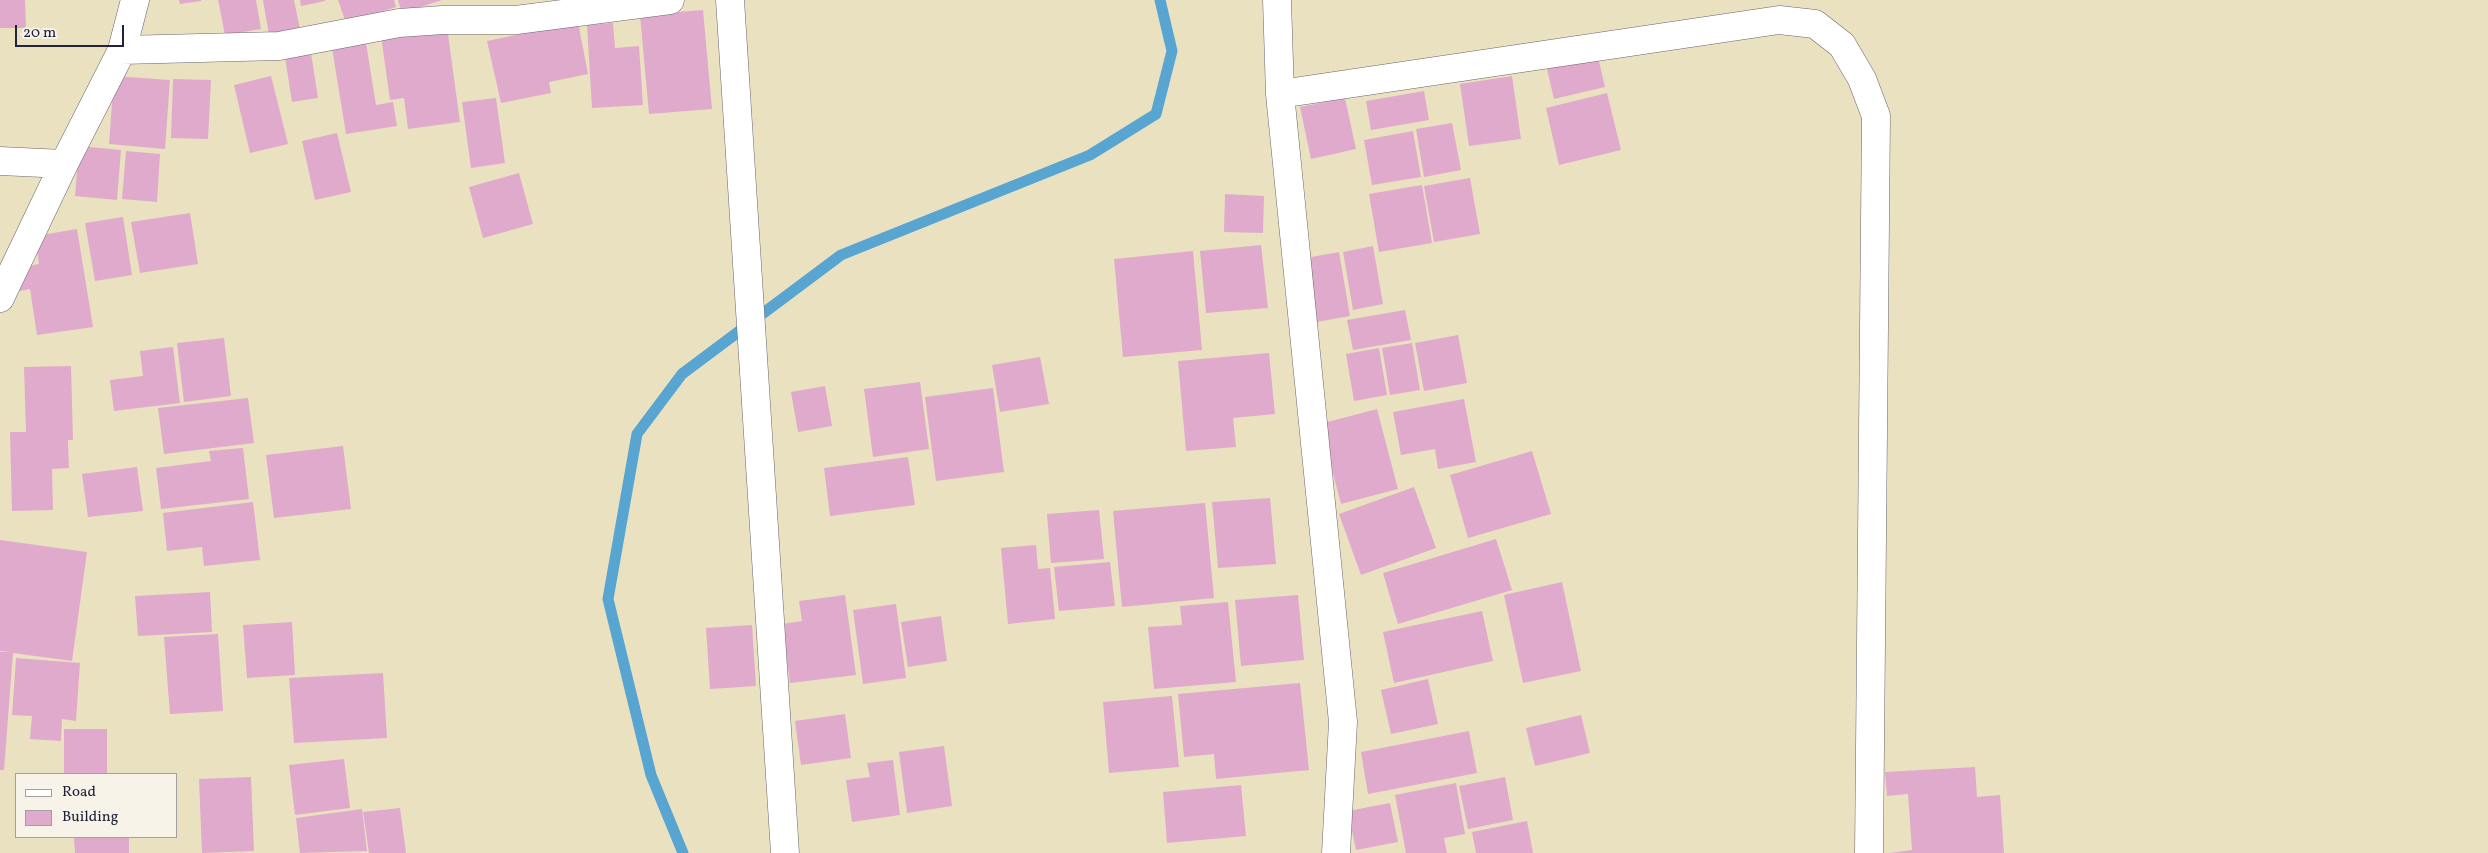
<!DOCTYPE html>
<style>
body{margin:0}
#map{position:relative;width:2488px;height:853px;overflow:hidden;background:#eae1c1;font-family:Vollkorn,serif}
canvas{display:block}
.legend{position:absolute;left:15px;top:773px;width:162px;height:65px;box-sizing:border-box;background:#f7f3e8;border:1px solid #a29fa3;margin:0;padding:6px 9px;list-style:none;font-size:15px;color:#22223b}
.legend li{display:flex;align-items:center;gap:10px;height:25px}
.legend b{width:25px;border:1px solid #a29fa3}
.scale{position:absolute;left:15px;top:25px;width:109px;height:22px;box-sizing:border-box;border:2px solid #22223b;border-top:0;padding-left:6px;font-size:15px;line-height:18px;white-space:nowrap;color:#22223b;-webkit-text-stroke:4px #f7f3e8;paint-order:stroke}
</style>
<div id="map">
<canvas width="2488" height="853"></canvas>
<ul class="legend">
<li><b style="height:6px;background:#fff"></b>Road</li>
<li><b style="height:14px;background:#e0aacc"></b>Building</li>
</ul>
<div class="scale">20 m</div>
</div>
<script>
const ctx = document.querySelector('canvas').getContext('2d');
ctx.lineJoin = 'round';
const poly = rows => new Path2D(rows.map(r => 'M' + r).join(''));
function trace(path, color, width, dash) { ctx.strokeStyle = color; ctx.lineWidth = width; ctx.lineCap = dash ? 'butt' : 'round'; ctx.setLineDash(dash || []); ctx.stroke(path); }
function fillPath(path, color) { ctx.fillStyle = color; ctx.fill(path, 'evenodd'); }
trace(poly([
 [683,853,651,775,608,599,637,434,682,374,841,255,1090,155,1156,114,1172,51,1160,0]
]), '#57a5d0', 11);
fillPath(poly([
 [0,0,25,0,26,28,0,28],
 [179,0,201,0,201,1,180,4],
 [218,0,256,0,261,29,225,35],
 [263,0,294,0,300,29,269,35],
 [300,0,325,0,325,1,301,6],
 [338,0,394,0,396,7,346,23],
 [398,0,442,0,402,13],
 [703,10,712,109,649,114,640,15],
 [578,22,588,74,549,82,551,93,501,103,487,41],
 [613,23,615,48,639,46,643,105,592,108,587,25],
 [447,27,460,122,408,129,404,98,390,100,381,36],
 [366,43,376,105,393,102,397,126,346,134,332,48],
 [311,53,318,98,292,102,285,57],
 [1598,57,1605,87,1554,99,1547,69],
 [114,76,170,80,165,149,109,144],
 [271,76,288,144,250,153,234,85],
 [1512,76,1521,139,1469,146,1460,84],
 [173,79,211,80,208,139,171,138],
 [1424,91,1429,120,1371,130,1366,101],
 [1607,93,1621,150,1559,165,1546,108],
 [496,98,505,163,471,168,462,102],
 [1345,98,1356,149,1311,159,1300,107],
 [1452,123,1461,170,1424,177,1416,129],
 [1413,131,1421,177,1372,185,1364,140],
 [337,133,351,192,315,200,302,141],
 [79,146,121,150,117,200,75,196],
 [126,151,160,154,157,202,122,199],
 [519,173,533,224,483,238,469,187],
 [1470,178,1480,234,1434,242,1424,186],
 [1422,185,1432,243,1379,252,1369,194],
 [1225,194,1264,196,1263,233,1224,232],
 [190,213,198,264,140,273,131,222],
 [123,217,132,275,95,281,85,223],
 [77,229,93,327,37,335,30,289,20,291,16,268,39,264,35,236],
 [1261,245,1268,308,1206,313,1200,251],
 [1373,246,1383,304,1353,310,1343,252],
 [1193,251,1202,350,1123,357,1114,259],
 [1339,252,1350,316,1317,322,1306,258],
 [1405,310,1411,340,1353,350,1347,320],
 [1458,335,1467,383,1424,391,1415,343],
 [224,338,231,396,184,402,177,343],
 [1412,343,1420,390,1390,395,1382,348],
 [173,347,180,403,114,411,110,380,143,376,140,351],
 [1379,348,1387,395,1354,401,1346,354],
 [1269,353,1275,414,1233,418,1236,447,1186,451,1178,361],
 [1040,357,1049,404,1000,412,992,365],
 [71,366,73,440,68,440,69,468,52,469,53,510,12,511,10,432,26,432,24,367],
 [920,382,929,449,873,457,864,389],
 [825,386,832,426,798,432,791,392],
 [993,388,1004,472,936,481,925,397],
 [248,398,254,443,164,454,158,408],
 [1464,399,1476,462,1438,469,1435,449,1401,455,1393,412],
 [1377,409,1398,489,1341,504,1320,424],
 [343,446,351,509,274,518,266,455],
 [243,448,249,499,161,509,156,468,211,461,209,451],
 [1532,451,1551,514,1468,538,1450,475],
 [908,457,915,505,830,516,824,468],
 [137,467,143,511,88,517,82,474],
 [1414,487,1436,548,1361,575,1339,514],
 [1270,498,1276,564,1218,568,1212,502],
 [253,502,260,560,204,566,202,547,167,551,163,513],
 [1205,503,1214,598,1122,607,1113,511],
 [1099,510,1104,559,1051,563,1047,514],
 [1496,539,1512,590,1398,624,1383,573],
 [0,540,87,552,72,661,13,653,4,770,0,770,0,652,10,652,0,651],
 [1036,545,1038,569,1050,568,1055,619,1008,624,1001,548],
 [1110,562,1115,606,1059,611,1054,567],
 [1562,582,1581,671,1523,683,1504,595],
 [210,592,212,632,138,636,135,596],
 [845,595,856,675,790,683,782,624,802,621,799,601],
 [1298,595,1304,660,1241,666,1235,600],
 [1228,602,1236,682,1154,689,1148,627,1182,625,1180,606],
 [896,604,906,678,863,684,853,610],
 [1482,611,1493,661,1394,683,1383,632],
 [941,616,947,661,908,667,901,622],
 [292,622,295,675,247,678,243,625],
 [752,625,756,686,710,689,706,628],
 [218,634,223,711,170,714,164,637],
 [16,658,80,663,76,721,62,719,61,741,30,739,32,716,12,715],
 [383,673,387,738,294,743,289,678],
 [1428,679,1438,724,1391,734,1381,690],
 [1300,683,1309,770,1216,779,1214,754,1184,757,1178,694],
 [1172,696,1179,767,1109,773,1103,702],
 [845,714,851,758,801,765,795,721],
 [1581,715,1590,753,1535,766,1526,728],
 [64,729,107,729,107,774,64,774],
 [1469,731,1477,773,1368,794,1361,752],
 [944,746,952,806,907,813,899,752],
 [344,759,350,808,295,815,289,765],
 [893,760,900,815,852,822,846,780,870,777,867,763],
 [1975,767,1977,797,2000,795,2004,853,1890,853,1912,850,1908,794,1887,796,1885,772],
 [251,777,254,851,202,853,199,779],
 [1505,777,1513,820,1468,829,1459,786],
 [1456,783,1465,834,1444,838,1447,853,1406,853,1395,795],
 [1241,785,1246,836,1167,843,1163,792],
 [1390,803,1398,842,1356,850,1348,811],
 [400,808,406,853,369,853,363,812],
 [362,809,367,851,300,853,296,818],
 [1527,821,1533,853,1476,853,1472,832],
 [74,837,129,837,129,853,75,853]
]), '#e0aacc');
const minor = poly([
 [730,0,785,853],
 [1277,0,1280,94,1343,722,1336,853],
 [122,50,279,46,399,23,443,20,516,20,670,0],
 [1280,94,1779,20,1815,24,1842,45,1862,79,1876,116,1869,853],
 [0,161,64,164],
 [0,298,64,164,122,50,135,0]
]);
trace(minor, '#68656a', 29);
trace(minor, '#fff', 28);
</script>
